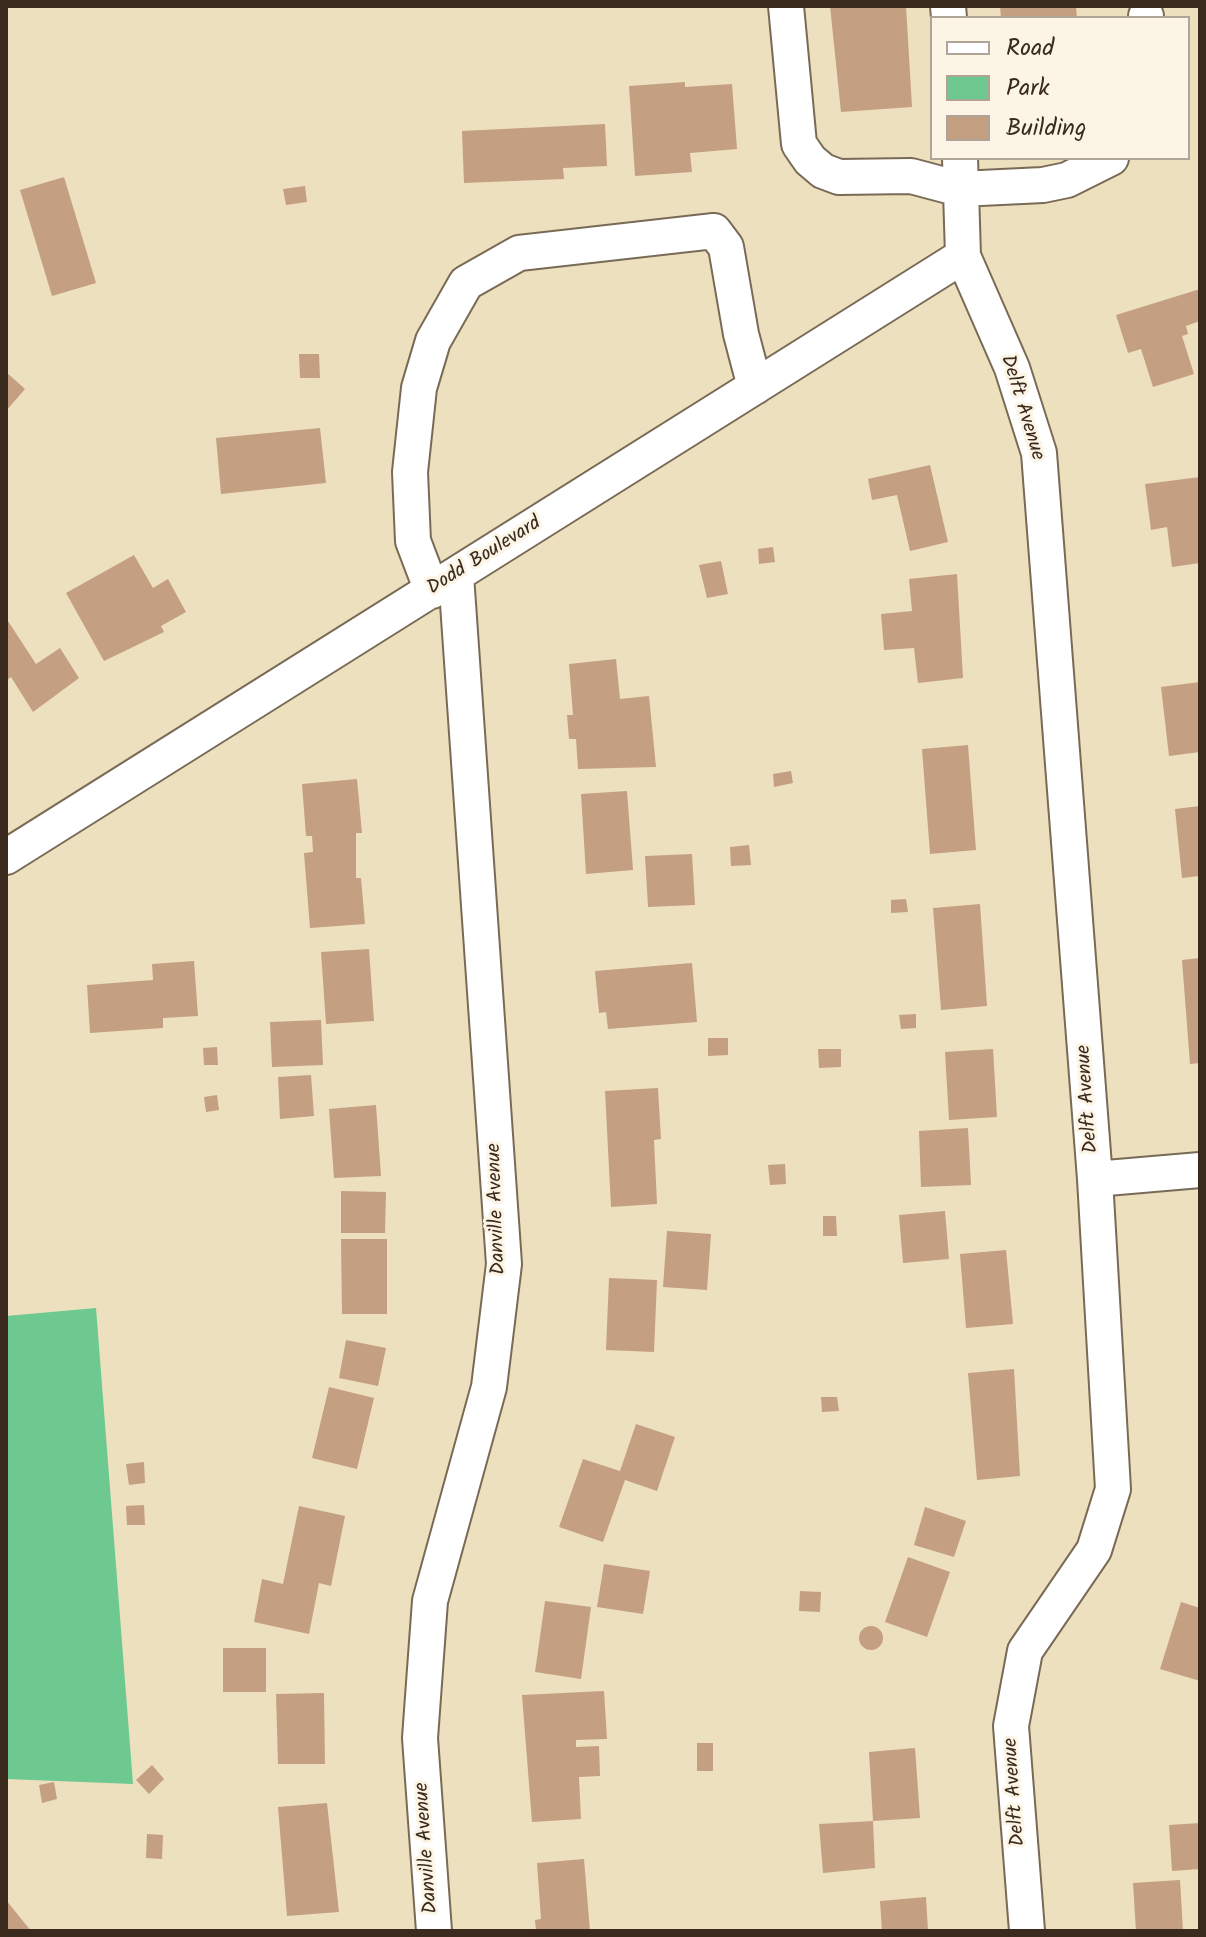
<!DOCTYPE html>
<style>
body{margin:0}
#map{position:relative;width:1206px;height:1937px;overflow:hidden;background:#ece0be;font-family:Kalam,sans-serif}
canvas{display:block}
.frame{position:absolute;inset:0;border:8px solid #3b2a1e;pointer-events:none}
.legend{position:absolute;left:930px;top:16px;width:260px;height:144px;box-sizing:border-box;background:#fcf5e5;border:2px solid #afa495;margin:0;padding:10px 14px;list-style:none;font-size:24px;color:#3b2a1e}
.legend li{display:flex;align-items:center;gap:16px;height:40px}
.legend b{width:40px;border:2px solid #afa495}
</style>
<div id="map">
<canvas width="1206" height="1937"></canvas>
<div class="frame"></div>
<ul class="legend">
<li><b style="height:10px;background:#fff"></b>Road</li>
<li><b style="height:22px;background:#6ec990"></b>Park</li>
<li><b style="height:22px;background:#c59f81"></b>Building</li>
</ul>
</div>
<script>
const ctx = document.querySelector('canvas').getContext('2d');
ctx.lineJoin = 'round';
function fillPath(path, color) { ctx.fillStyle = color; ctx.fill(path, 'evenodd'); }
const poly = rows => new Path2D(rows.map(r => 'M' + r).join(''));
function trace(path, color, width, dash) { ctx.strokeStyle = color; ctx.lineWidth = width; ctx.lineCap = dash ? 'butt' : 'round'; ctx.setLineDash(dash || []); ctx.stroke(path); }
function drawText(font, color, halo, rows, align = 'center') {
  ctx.font = font + ' Kalam,sans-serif'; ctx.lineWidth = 6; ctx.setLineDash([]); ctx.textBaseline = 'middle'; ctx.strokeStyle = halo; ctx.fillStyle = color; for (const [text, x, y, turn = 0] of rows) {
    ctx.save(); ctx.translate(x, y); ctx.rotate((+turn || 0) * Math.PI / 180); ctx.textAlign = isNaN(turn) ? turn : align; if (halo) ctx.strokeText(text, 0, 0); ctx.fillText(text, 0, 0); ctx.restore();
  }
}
fillPath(poly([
 [96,1308,133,1784,6,1779,6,1316]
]), '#6ec990');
fillPath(poly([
 [830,6,906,6,912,107,841,112],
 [1000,6,1076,6,1077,18,1001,18],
 [685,82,685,87,732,84,737,149,690,153,692,172,635,176,629,86],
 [605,124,607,166,563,168,564,179,464,183,462,131],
 [64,177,96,283,52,296,20,190],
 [305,186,307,202,286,205,283,189],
 [1200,289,1200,321,1186,326,1188,334,1182,336,1194,374,1153,387,1141,349,1128,353,1116,315],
 [299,354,319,354,320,378,300,378],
 [6,372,25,389,6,411],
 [320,428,326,483,221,494,216,438],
 [930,465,948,542,910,551,897,495,872,500,868,479],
 [1200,477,1200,563,1172,567,1167,527,1151,530,1145,484],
 [773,547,775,562,759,564,758,549],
 [134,555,153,588,168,579,186,612,161,626,164,632,104,661,66,593],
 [721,561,728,594,707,598,699,565],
 [957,574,963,678,918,683,914,648,884,650,881,614,912,611,909,579],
 [6,618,36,664,60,648,79,678,33,712,11,677,6,681],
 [616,659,620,699,649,696,656,767,578,769,576,739,569,739,567,715,573,715,569,664],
 [1200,682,1200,752,1169,756,1161,687],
 [968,745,976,850,930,854,922,749],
 [791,771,793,783,774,787,773,774],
 [357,779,362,833,356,833,356,878,361,878,365,924,310,928,304,853,313,852,312,836,306,836,302,784],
 [627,791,633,870,586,874,581,794],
 [1200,806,1200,876,1182,878,1175,809],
 [749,845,751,865,731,866,730,847],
 [692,854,695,905,648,907,645,856],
 [906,899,908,912,891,913,891,900],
 [980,904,987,1006,941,1010,933,908],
 [369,949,374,1021,326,1024,321,952],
 [1200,958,1200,1063,1190,1064,1182,960],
 [194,961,198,1016,163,1018,163,1028,90,1033,87,985,153,980,152,964],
 [692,963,697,1022,608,1029,606,1012,599,1013,595,971],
 [916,1014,916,1028,901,1029,899,1015],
 [321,1020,323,1065,272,1067,270,1022],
 [708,1038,728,1038,728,1055,708,1056],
 [217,1047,218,1065,204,1065,203,1048],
 [818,1049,841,1049,841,1067,819,1068],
 [993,1049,997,1117,949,1120,945,1052],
 [311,1075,314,1116,280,1119,278,1077],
 [658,1088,661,1139,654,1140,657,1204,611,1207,605,1091],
 [217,1095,219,1110,206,1112,204,1097],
 [376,1105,381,1176,334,1178,329,1109],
 [968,1128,971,1185,921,1187,919,1131],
 [785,1164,786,1184,770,1185,768,1165],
 [341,1191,386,1192,385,1233,341,1233],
 [945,1211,949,1259,903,1263,899,1215],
 [823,1216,836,1216,837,1236,823,1236],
 [667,1231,711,1234,707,1290,663,1287],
 [341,1239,387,1239,387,1314,342,1314],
 [1006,1250,1013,1324,966,1328,960,1254],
 [609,1278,657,1280,654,1352,606,1350],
 [346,1340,386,1348,378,1386,339,1378],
 [1014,1369,1020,1476,977,1480,968,1373],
 [329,1387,374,1398,357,1469,312,1458],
 [821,1397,837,1397,839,1411,822,1412],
 [636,1424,675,1437,657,1491,625,1480,603,1542,559,1527,583,1459,620,1471],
 [144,1462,145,1483,129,1485,126,1464],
 [144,1505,145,1525,127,1525,126,1506],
 [299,1506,345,1516,331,1586,319,1583,309,1634,254,1622,262,1579,283,1584],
 [925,1507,966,1521,954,1557,914,1545],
 [908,1557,950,1572,927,1637,885,1622],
 [604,1564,650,1571,643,1614,597,1607],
 [800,1591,821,1592,820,1612,799,1611],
 [545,1601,591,1607,581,1679,535,1672],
 [1181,1602,1200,1608,1200,1681,1160,1669],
 '859 1638a12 12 0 1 1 24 0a12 12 0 1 1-24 0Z',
 [223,1648,266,1648,266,1692,223,1692],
 [604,1691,607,1739,576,1740,576,1747,599,1746,600,1776,579,1777,581,1819,532,1822,522,1695],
 [324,1693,325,1764,278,1764,276,1694],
 [697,1743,713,1743,713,1771,697,1771],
 [915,1748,920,1818,873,1821,869,1752],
 [152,1765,164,1779,149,1794,136,1780],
 [54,1782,57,1799,42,1803,39,1785],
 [327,1803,339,1912,287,1916,278,1807],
 [873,1821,875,1868,823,1873,819,1824],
 [1200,1823,1200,1869,1172,1871,1169,1825],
 [147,1834,163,1835,162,1859,146,1858],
 [584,1859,590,1931,536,1931,535,1920,541,1919,537,1863],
 [1180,1880,1183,1931,1136,1931,1133,1883],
 [926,1897,928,1931,882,1931,880,1901],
 [6,1900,31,1931,6,1931]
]), '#c59f81');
const minor = poly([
 [786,6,799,144,810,160,823,171,839,177,911,176,960,189,1043,185,1067,180,1111,158],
 [948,6,949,18],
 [1146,16,1146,18],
 [960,158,963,256,1012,368,1039,453,1095,1179,1113,1489,1094,1550,1025,1651,1011,1726,1027,1931],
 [432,591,413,541,410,472,419,388,433,341,466,283,519,253,714,231,726,247,741,334,755,387],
 [6,857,963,256],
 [1095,1179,1200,1170],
 [434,1931,420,1738,430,1601,489,1387,504,1264,456,575]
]);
trace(minor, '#796a56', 38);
trace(minor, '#fff', 34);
drawText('20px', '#3b2a1e', '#fcf5e5', [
 ["Delft Avenue",1021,408,73],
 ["Dodd Boulevard",485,557,-32],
 ["Delft Avenue",1089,1099,-94],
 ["Danville Avenue",498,1209,-92],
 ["Delft Avenue",1016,1792,-94],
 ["Danville Avenue",428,1848,-94]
]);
</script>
